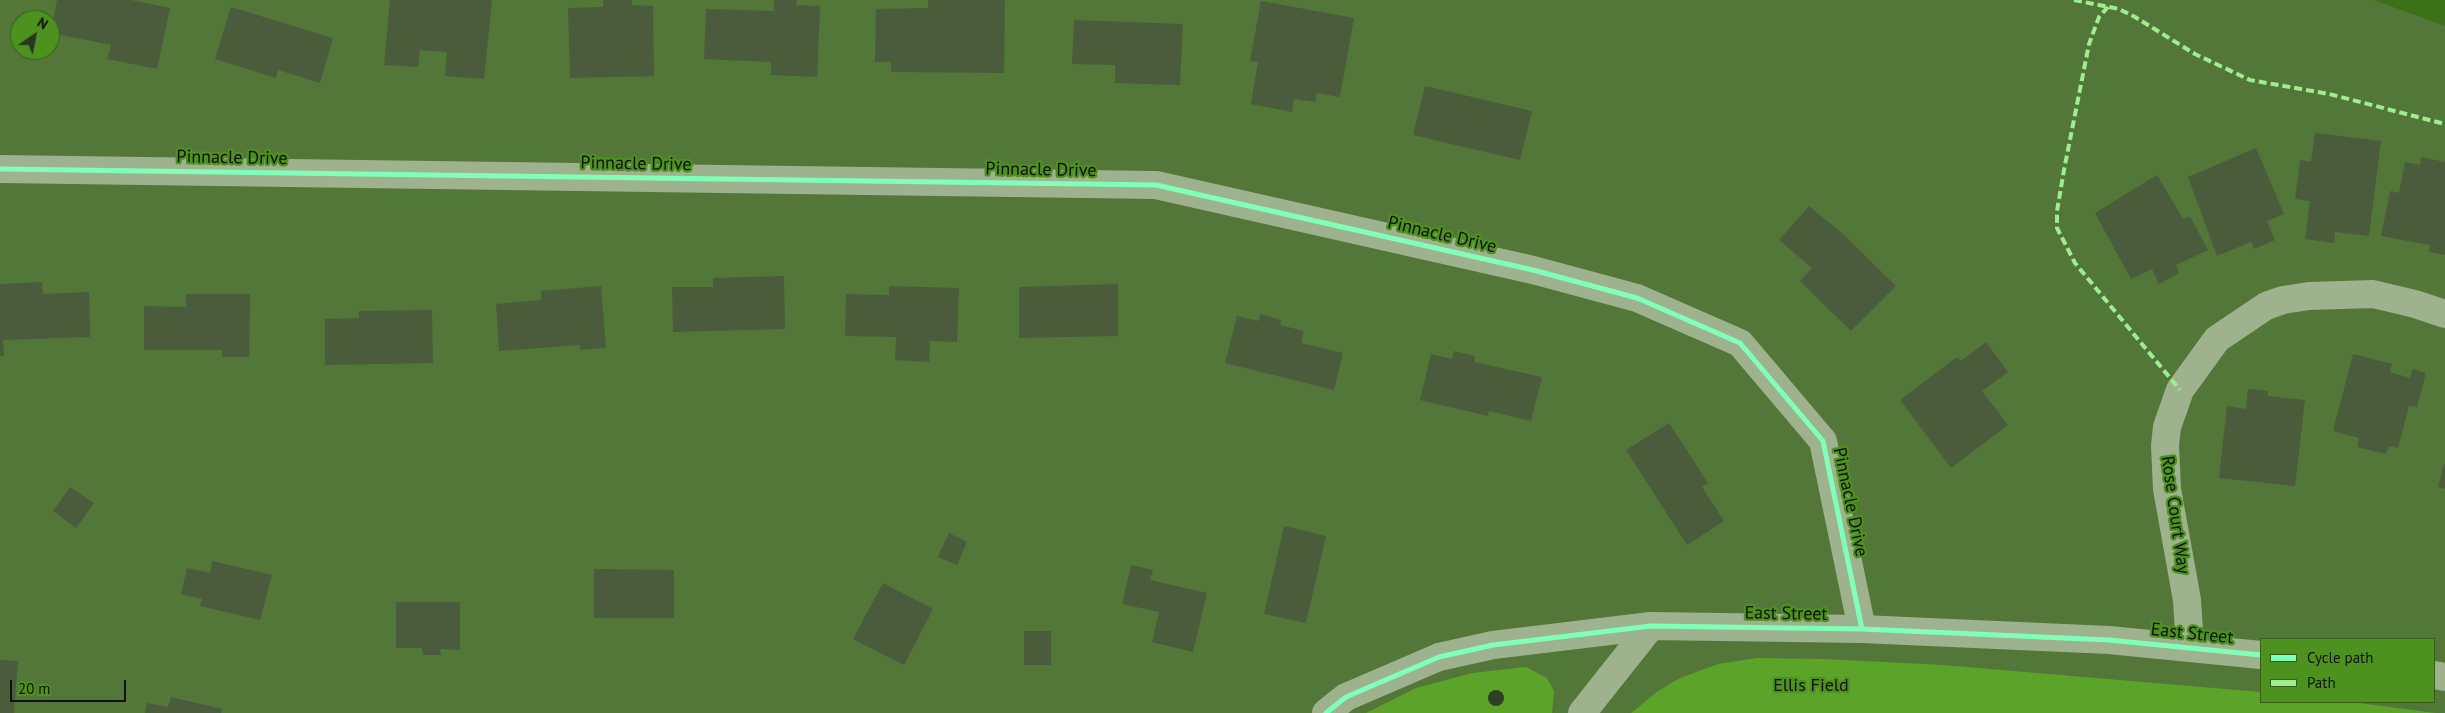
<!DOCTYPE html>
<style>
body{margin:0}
#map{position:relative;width:2445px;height:713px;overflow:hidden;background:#527738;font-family:"PT Sans",sans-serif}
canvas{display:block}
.legend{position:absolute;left:2260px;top:638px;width:175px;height:65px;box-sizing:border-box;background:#4d911e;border:1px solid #355e19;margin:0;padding:6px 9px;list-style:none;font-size:15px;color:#111}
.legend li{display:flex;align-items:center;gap:10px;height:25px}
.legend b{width:25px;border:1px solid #355e19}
.north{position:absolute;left:10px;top:10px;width:50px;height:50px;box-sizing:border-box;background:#4d911e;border:1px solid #355e19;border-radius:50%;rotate:33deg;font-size:14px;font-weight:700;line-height:20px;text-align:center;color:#111}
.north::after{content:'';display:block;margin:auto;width:18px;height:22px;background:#28351f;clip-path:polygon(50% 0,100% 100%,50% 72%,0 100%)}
.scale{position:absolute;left:10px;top:680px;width:116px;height:22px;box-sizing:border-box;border:2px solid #111;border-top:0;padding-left:6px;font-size:15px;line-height:18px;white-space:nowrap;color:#111;-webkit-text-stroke:4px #4d911e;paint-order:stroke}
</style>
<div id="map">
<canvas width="2445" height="713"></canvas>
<ul class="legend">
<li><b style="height:6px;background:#80ffba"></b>Cycle path</li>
<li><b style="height:6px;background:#9fed91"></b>Path</li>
</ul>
<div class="north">N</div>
<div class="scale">20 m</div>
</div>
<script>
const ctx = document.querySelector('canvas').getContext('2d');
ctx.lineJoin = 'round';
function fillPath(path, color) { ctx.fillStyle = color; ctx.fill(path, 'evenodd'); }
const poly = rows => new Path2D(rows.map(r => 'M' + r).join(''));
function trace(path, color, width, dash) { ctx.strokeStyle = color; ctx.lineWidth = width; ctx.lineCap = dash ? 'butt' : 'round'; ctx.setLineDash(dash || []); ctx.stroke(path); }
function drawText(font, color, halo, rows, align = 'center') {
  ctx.font = font + ' "PT Sans",sans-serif'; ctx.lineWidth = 4.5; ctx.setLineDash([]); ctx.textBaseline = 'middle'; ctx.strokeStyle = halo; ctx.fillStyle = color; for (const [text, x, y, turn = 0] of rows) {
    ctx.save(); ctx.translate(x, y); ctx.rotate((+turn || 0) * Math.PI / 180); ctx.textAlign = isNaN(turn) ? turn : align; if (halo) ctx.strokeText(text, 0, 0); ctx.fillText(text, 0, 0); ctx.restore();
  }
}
fillPath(poly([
 [1757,658,1823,659,1943,665,2261,692,2261,702,2351,702,2436,713,1631,713,1658,691,1680,678,1718,664],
 [1526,667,1547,678,1554,691,1552,713,1366,713,1416,688,1472,673]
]), '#5ca329');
fillPath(poly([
 [2374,0,2445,0,2445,26]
]), '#3b7118');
fillPath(poly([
 [57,0,131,0,170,8,157,69,107,59,111,45,51,33],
 [390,0,492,0,484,79,445,76,447,52,420,50,418,67,384,65],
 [603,0,632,0,632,5,653,6,654,76,570,78,568,8,603,7],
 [774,0,797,0,796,5,820,6,817,77,771,75,771,62,704,59,706,9,774,11],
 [928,0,1005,0,1004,73,891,72,891,62,875,62,876,9,928,8],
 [1261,1,1354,18,1340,97,1317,93,1315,102,1294,99,1292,112,1251,104,1258,62,1250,61],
 [231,7,333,38,320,83,278,70,276,78,215,59],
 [1074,20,1183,24,1180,85,1115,83,1115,65,1072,64],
 [1425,86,1532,111,1520,160,1413,135],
 [2315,133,2381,141,2369,236,2335,232,2334,243,2305,239,2310,201,2295,199,2300,160,2311,162],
 [2256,148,2284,214,2267,221,2275,240,2254,249,2251,242,2217,256,2188,177],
 [2421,157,2445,162,2445,255,2429,252,2430,245,2381,236,2390,191,2399,193,2405,162,2420,165],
 [2157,175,2183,219,2190,216,2208,250,2176,265,2179,273,2159,284,2152,269,2131,279,2095,213],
 [1809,206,1843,234,1896,286,1851,331,1800,281,1812,268,1779,240],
 [784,276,785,329,673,332,672,287,713,287,713,278],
 [42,282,43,294,89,292,90,337,3,340,4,356,0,356,0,284],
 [1118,284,1118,336,1019,338,1019,287],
 [601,286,606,348,580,350,580,345,499,351,496,304,541,300,541,291],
 [889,286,959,288,957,342,930,341,929,362,895,360,896,337,845,336,846,294,889,295],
 [186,294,250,294,249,357,222,357,222,350,144,350,144,306,186,307],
 [432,310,433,363,325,365,325,319,359,318,359,311],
 [1260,314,1281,320,1280,325,1304,331,1301,343,1343,353,1334,390,1225,363,1237,316,1259,321],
 [1986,342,2008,372,1982,391,2008,425,1951,468,1900,400,1957,357,1961,361],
 [1454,351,1475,356,1474,362,1542,377,1531,421,1489,411,1488,416,1420,400,1431,354,1452,359],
 [2353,354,2392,364,2390,372,2410,378,2413,369,2426,373,2417,407,2409,406,2398,448,2389,446,2386,454,2357,447,2359,438,2333,431],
 [2248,389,2268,391,2268,396,2305,400,2295,486,2219,478,2227,406,2246,409],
 [1669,423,1708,483,1702,487,1724,521,1687,545,1626,450],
 [2444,464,2445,464,2445,489,2438,487],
 [70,487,94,503,76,528,53,511],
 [1284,526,1326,536,1306,623,1264,614],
 [949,533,967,542,957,565,938,557],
 [212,561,272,575,260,620,200,606,202,599,181,594,187,568,210,573],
 [1131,565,1153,570,1150,580,1207,593,1193,652,1152,642,1159,612,1122,604],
 [594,569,674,570,674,618,594,618],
 [883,583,933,609,904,665,853,639],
 [396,602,460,602,460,650,440,649,441,655,423,655,422,648,396,648],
 [1024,631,1051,631,1051,665,1024,665],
 [0,660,18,661,14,713,0,713],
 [171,697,222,709,221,713,145,713,147,703,168,707]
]), '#4a5c3c');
trace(poly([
 [0,169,1156,185,1533,270,1637,298,1740,343,1823,441,1862,629],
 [2190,647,2187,600,2167,489,2165,445,2167,427,2180,390,2217,339,2266,306,2283,300,2309,296,2373,294,2415,304,2445,314],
 [1582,713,1651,626]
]), '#9eb38d', 28);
trace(poly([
 [2434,675,2445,677],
 [1326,713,1346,697,1439,657,1493,645,1651,626,1862,629,2109,640,2261,655]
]), '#9eb38d', 28);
trace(poly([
 [2074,0,2119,9,2135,17,2195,54,2250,80,2329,94,2445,124],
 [2108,7,2099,17,2089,44,2064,170,2057,211,2057,228,2075,263,2180,390]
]), '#9fed91', 4, [8, 4]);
trace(poly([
 [0,169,1156,185,1533,270,1637,298,1740,343,1823,441,1862,629],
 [1326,713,1346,697,1439,657,1493,645,1651,626,1862,629,2109,640,2261,655]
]), '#80ffba', 5);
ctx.fillStyle = '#2e3f23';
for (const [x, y] of [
 [1496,698]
]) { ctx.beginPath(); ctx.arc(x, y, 8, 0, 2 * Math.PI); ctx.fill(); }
drawText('18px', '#111', '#4d911e', [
 ["Pinnacle Drive",232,158,1],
 ["Pinnacle Drive",636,164,1],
 ["Pinnacle Drive",1041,170,1],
 ["Pinnacle Drive",1442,235,13],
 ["Pinnacle Drive",1850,502,78],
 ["Rose Court Way",2175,515,82],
 ["East Street",1786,614,1],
 ["East Street",2192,634,6]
]);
drawText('18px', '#111', '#4d911e', [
 ["Ellis Field",1811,686]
]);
</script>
